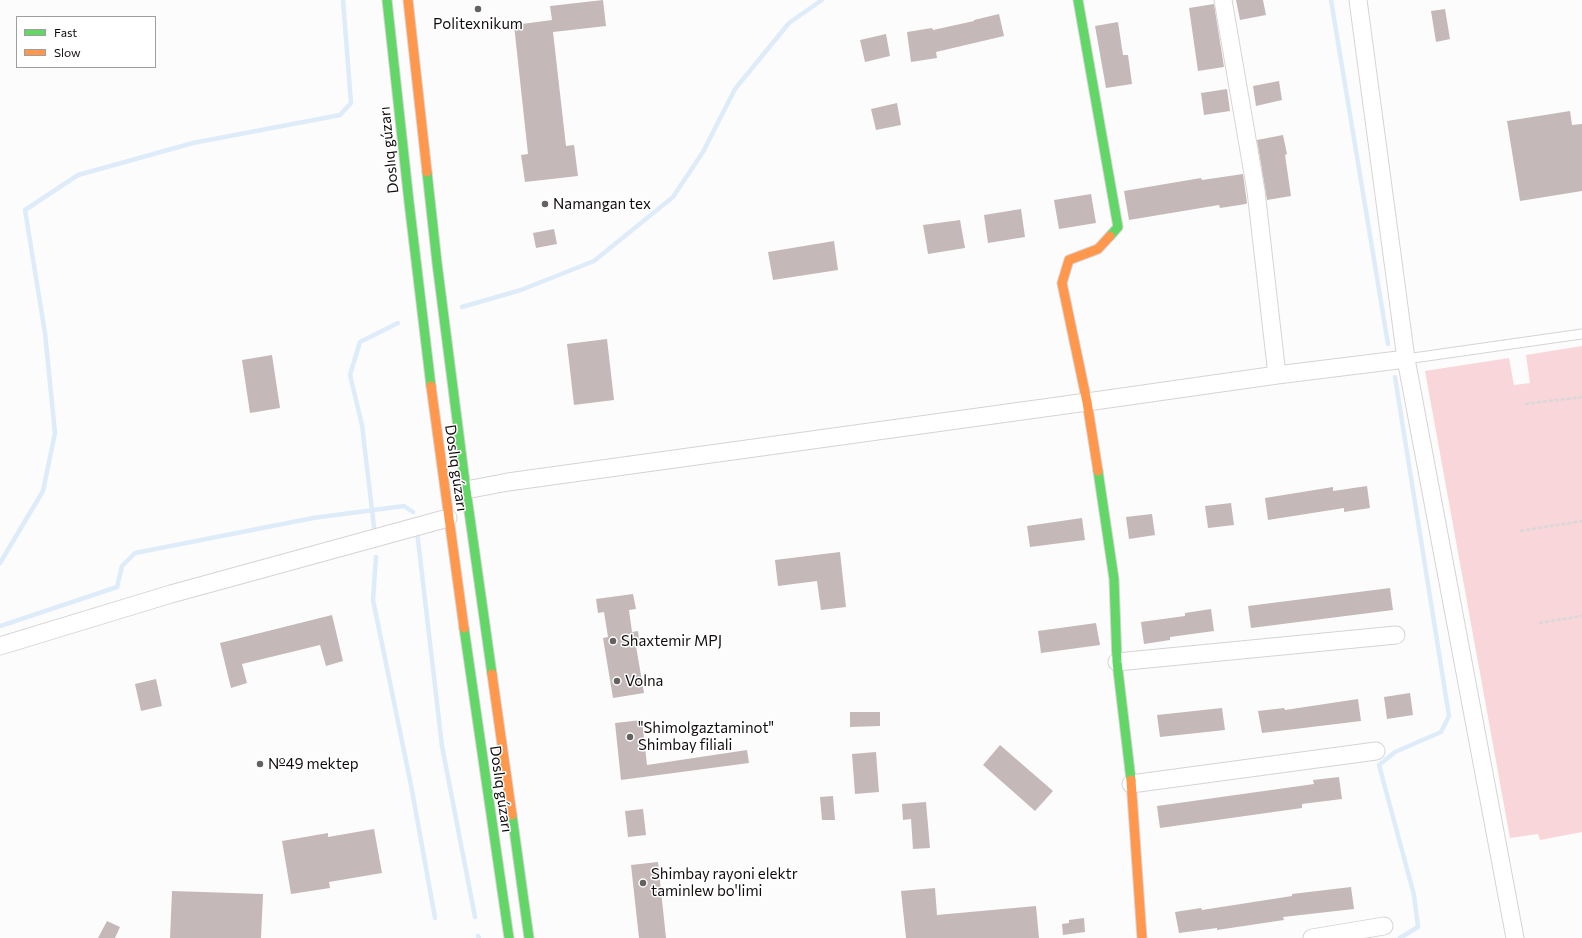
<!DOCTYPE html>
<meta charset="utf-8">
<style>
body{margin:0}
#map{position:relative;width:1582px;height:938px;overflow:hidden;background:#fdfcfc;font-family:Commissioner,sans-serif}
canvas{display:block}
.legend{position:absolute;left:16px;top:16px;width:140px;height:52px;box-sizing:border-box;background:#fff;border:1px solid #a09e9e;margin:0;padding:5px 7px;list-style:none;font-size:12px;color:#120d0d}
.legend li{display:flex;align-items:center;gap:8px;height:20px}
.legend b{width:20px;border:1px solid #a09e9e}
</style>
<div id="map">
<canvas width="1582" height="938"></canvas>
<ul class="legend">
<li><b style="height:5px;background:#63d668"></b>Fast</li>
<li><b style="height:5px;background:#ff974d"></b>Slow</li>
</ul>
</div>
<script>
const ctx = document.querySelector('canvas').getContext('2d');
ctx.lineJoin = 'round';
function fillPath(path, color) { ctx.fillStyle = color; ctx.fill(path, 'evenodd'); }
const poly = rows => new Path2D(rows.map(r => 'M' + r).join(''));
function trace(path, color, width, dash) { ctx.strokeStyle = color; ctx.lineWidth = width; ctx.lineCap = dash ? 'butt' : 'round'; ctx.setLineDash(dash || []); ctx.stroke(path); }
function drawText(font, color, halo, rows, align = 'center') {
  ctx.font = font + ' Commissioner,sans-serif'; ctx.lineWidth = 3; ctx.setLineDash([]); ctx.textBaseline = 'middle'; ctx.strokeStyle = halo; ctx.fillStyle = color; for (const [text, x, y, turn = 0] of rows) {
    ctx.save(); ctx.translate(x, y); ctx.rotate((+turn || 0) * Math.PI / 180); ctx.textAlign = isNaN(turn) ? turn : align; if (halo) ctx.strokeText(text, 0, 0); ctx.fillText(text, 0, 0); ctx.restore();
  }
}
fillPath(poly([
 [1582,346,1582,832,1540,840,1538,834,1510,838,1425,371,1509,358,1514,385,1530,383,1526,355]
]), '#f9d6d9');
trace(poly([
 [1331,0,1388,344],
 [462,307,521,290,594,261,673,197,703,152,735,89,789,23,822,0],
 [1395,377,1449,716,1441,732,1395,752,1379,765,1414,895,1418,927,1400,938],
 [374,527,362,425,350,375,360,342,398,323],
 [417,531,442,746,475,917],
 [376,557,373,600,411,785,435,918],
 [0,563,43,491,55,433,45,333,25,210,78,175,193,143,340,115,351,103,343,0],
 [0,626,117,587,122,566,135,553,313,518,404,506,413,512],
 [478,936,479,938]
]), '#deecf9', 4.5);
fillPath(poly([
 [603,0,606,26,553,32,566,146,574,145,578,176,525,182,521,155,528,154,514,25,552,20,550,6],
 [1236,0,1263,0,1266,15,1240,20],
 [1214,4,1224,67,1198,71,1189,8],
 [1445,9,1450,39,1436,42,1431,11],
 [999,14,1004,36,936,52,937,58,911,62,907,32,932,28,933,30,974,21,974,20],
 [1118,22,1123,55,1128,55,1132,84,1106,88,1095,26],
 [886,34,890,56,865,62,860,40],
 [1279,81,1282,100,1256,106,1253,86],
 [1227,89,1230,111,1204,115,1201,93],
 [897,103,901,125,876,130,871,109],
 [1570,111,1572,125,1582,124,1582,191,1520,201,1507,121],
 [1283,135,1287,154,1285,155,1291,196,1267,200,1257,140],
 [1243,174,1247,203,1246,204,1220,208,1219,205,1129,220,1124,191,1201,178,1202,180],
 [1091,194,1096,223,1059,229,1054,200],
 [1021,209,1025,237,988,243,984,215],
 [960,220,965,248,928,254,923,225],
 [554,229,557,244,536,248,533,233],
 [834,241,838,270,773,280,768,252],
 [607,339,614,400,574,405,567,344],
 [272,355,280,408,250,413,242,360],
 [1367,486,1370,508,1344,512,1344,508,1268,520,1265,498,1333,487,1333,491],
 [1231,503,1234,525,1208,528,1205,506],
 [1152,514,1155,535,1129,539,1126,517],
 [1082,518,1085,540,1030,547,1027,526],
 [840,552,846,607,821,610,817,581,778,586,775,560],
 [1390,588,1393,610,1251,628,1248,606],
 [633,594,636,609,629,610,632,632,638,631,640,645,636,646,644,693,613,698,603,638,608,637,604,612,598,613,596,599],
 [1211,609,1214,631,1170,637,1170,640,1144,644,1141,622,1185,616,1185,613],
 [332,615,343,661,326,666,320,645,242,664,247,683,231,688,220,643],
 [1096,623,1100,645,1041,653,1038,631],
 [156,679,162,706,141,711,135,684],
 [1410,693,1413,715,1387,719,1384,697],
 [1358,699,1361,721,1262,733,1258,711,1284,708,1285,710],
 [1222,708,1225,730,1160,737,1157,715],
 [850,712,880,712,880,726,850,727],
 [642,720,647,765,747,750,749,763,621,780,615,723],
 [1000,745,1053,791,1035,811,983,765],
 [876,752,879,792,855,794,852,754],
 [1339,777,1342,799,1302,804,1302,808,1160,828,1157,806,1314,784,1313,780],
 [833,796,835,820,822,820,820,797],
 [926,802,930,848,913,849,911,819,903,820,902,804],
 [643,809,646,835,628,837,625,811],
 [374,829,382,873,329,882,330,888,291,894,282,841,328,833,328,837],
 [658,862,666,938,639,938,631,865],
 [1351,887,1354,909,1283,917,1284,920,1217,930,1217,928,1179,933,1175,912,1201,908,1202,910,1292,896,1292,894],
 [935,888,937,915,1036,906,1039,938,906,938,901,891],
 [172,891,263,894,261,938,170,938],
 [1084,918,1085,932,1063,935,1062,924,1069,923,1069,920],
 [107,921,120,927,115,938,98,938]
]), '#c5b8b9');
const lane = poly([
 [1406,359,1582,334]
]);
const street = poly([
 [1223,0,1256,191,1277,375],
 [1358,0,1406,359,1515,938],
 [466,490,508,482,1087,402,1277,375,1406,359],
 [0,646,171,594,448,518],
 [1117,662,1396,635],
 [1131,784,1376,751],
 [1312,938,1384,926]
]);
const fast = poly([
 [387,0,409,202,431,386],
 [1078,0,1118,227,1110,236],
 [427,172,437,263,466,490,492,674],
 [1098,471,1114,579,1117,662,1131,780],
 [464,628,509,938],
 [512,815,529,938]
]);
const slow = poly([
 [408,0,427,172],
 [431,386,464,628],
 [1098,471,1087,402,1062,283,1069,260,1098,249,1110,236],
 [492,674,512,815],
 [1131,780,1142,938]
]);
trace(lane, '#d7d3d4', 11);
trace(street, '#d7d3d4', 19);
trace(fast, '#d7d3d4', 11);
trace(slow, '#d7d3d4', 11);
trace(poly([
 [1525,404,1582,397],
 [1520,531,1582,521],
 [1539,623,1582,616]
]), '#d8d8d8', 2.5, [4, 2]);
trace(lane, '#fff', 9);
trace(street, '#fff', 17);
trace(fast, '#63d668', 9);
trace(slow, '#ff974d', 9);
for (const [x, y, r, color] of [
 [478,9,4,"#646161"],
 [545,204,4,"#646161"],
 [613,641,4,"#646161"],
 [617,681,4,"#646161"],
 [630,737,4,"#646161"],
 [260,764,4,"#646161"],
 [643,883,4,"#646161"]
]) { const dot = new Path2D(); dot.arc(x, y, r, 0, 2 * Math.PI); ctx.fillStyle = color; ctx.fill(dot); trace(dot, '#fff', 1.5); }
drawText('15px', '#120d0d', '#fff', [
 ["Politexnikum",478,24,"center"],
 ["Namangan tex",553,204],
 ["Shaxtemir MPJ",621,641],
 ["Volna",625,681],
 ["\"Shimolgaztaminot\"",638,728],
 ["Shimbay filiali",638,745],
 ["№49 mektep",268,764],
 ["Shimbay rayoni elektr",651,874],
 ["taminlew bo'limi",651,891]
], 'left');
drawText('15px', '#120d0d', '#fff', [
 ["Doslıq gúzarı",389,150,-96],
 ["Doslıq gúzarı",456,468,82],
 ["Doslıq gúzarı",501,789,82]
]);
</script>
